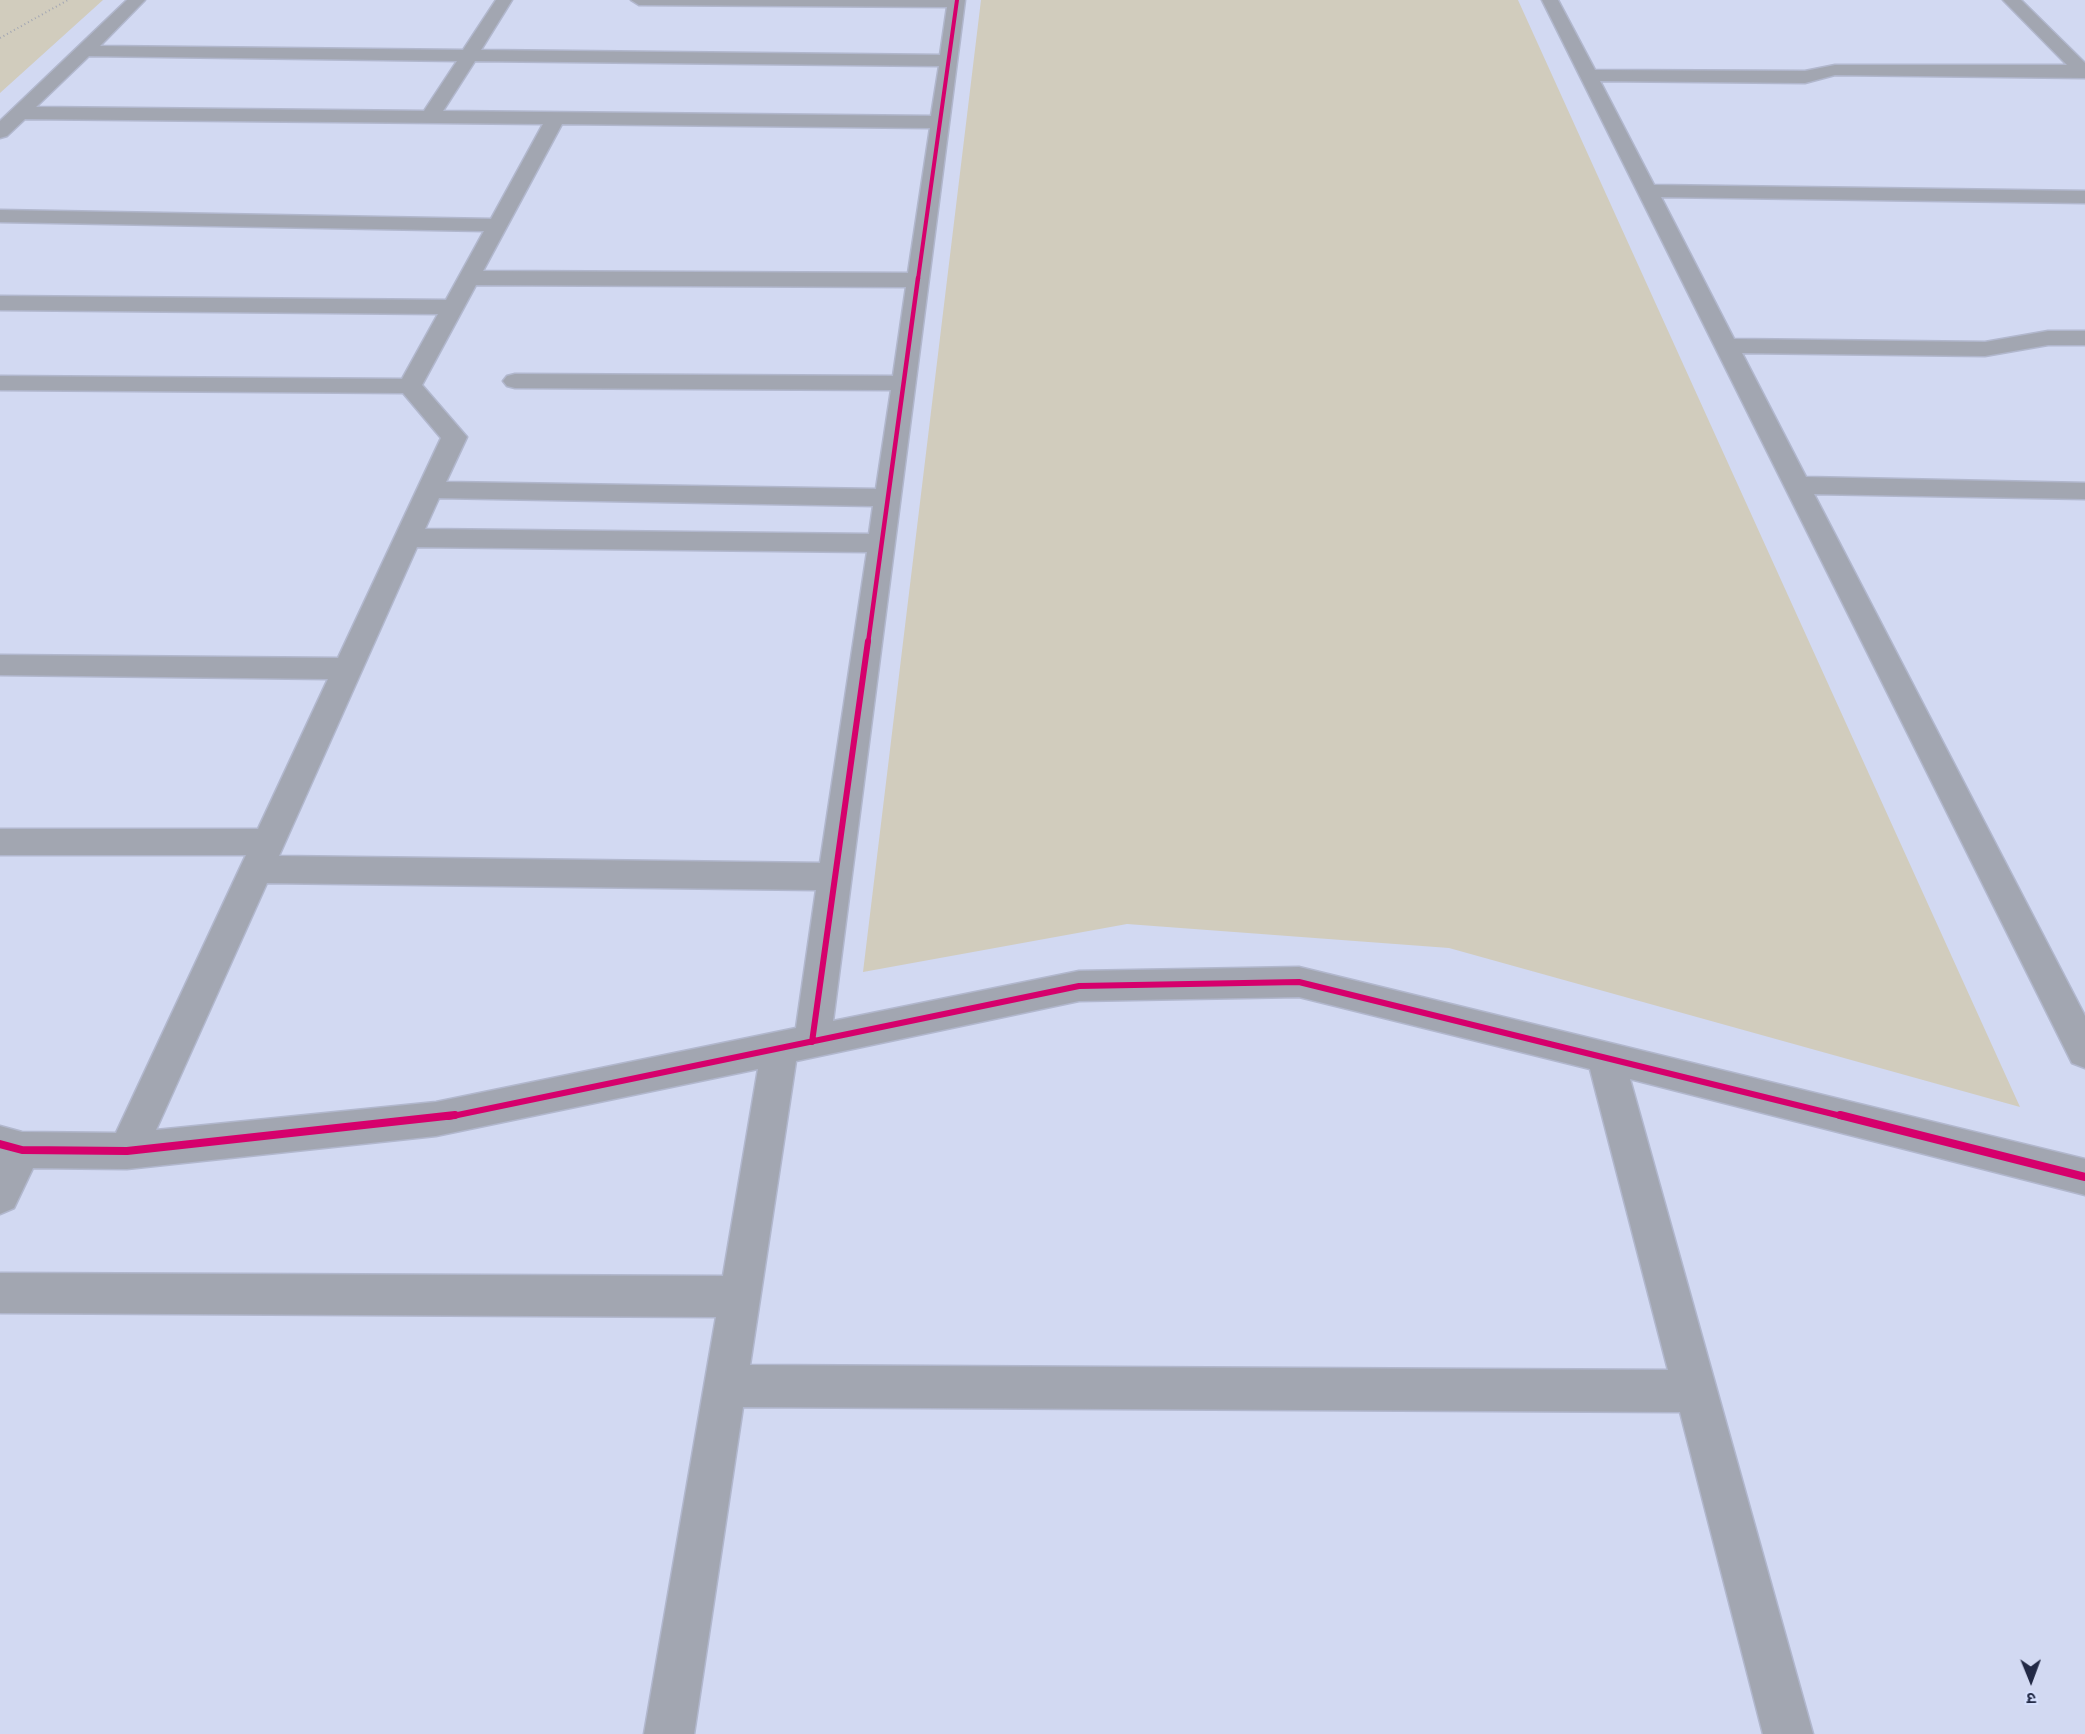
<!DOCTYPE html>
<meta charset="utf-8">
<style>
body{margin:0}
#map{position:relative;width:2085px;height:1734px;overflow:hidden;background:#d2d9f2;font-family:Jost,"Noto Sans Devanagari",sans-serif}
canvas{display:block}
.north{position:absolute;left:2001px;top:1650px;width:60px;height:60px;-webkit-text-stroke:4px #d6e0fe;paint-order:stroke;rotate:179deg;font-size:16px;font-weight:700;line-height:24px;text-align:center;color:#222945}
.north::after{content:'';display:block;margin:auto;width:21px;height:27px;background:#222945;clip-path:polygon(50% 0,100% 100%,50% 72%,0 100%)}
</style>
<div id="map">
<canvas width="2085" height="1734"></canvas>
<div class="north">उ</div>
</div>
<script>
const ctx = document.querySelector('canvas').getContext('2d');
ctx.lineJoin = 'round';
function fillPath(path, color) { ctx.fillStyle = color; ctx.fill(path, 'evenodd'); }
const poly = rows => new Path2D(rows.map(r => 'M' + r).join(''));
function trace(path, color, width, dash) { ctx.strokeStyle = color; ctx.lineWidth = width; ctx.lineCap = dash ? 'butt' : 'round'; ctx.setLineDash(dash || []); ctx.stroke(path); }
fillPath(poly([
 [0,0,103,0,0,93],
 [981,0,1518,0,2020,1107,1449,948,1127,924,863,972]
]), '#d1ccbd');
const minor = poly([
 [127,0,145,0,100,46,463,50,496,0,512,0,481,50,940,55,947,7,639,5,631,0,965,0,833,1021,1079,971,1299,967,2085,1159,2085,1195,1630,1079,1813,1734,1763,1734,1680,1412,743,1407,694,1734,644,1734,716,1317,0,1313,0,1273,723,1276,758,1069,436,1136,127,1169,33,1168,14,1208,0,1214,0,1126,22,1132,116,1133,246,855,0,855,0,829,258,829,328,679,0,675,0,655,338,658,441,438,403,393,0,390,0,376,402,379,438,314,0,310,0,296,446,300,484,231,0,222,0,210,491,219,543,124,25,119,7,136,0,138,0,121,127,0],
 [89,56,457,61,424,111,36,107,89,56],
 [475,61,939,66,931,116,443,111,475,61],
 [562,124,930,128,908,273,483,271,562,124],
 [476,285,906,287,893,376,515,374,507,376,503,381,507,386,515,388,891,390,876,489,446,482,467,437,422,385,476,285],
 [439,498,873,506,869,534,425,529,439,498],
 [417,547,867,552,820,863,279,856,417,547],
 [267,883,816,890,796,1028,436,1102,156,1130,267,883],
 [1299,997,1590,1069,1668,1370,750,1365,796,1061,1079,1001,1299,997],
 [1542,0,1558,0,1595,70,1805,71,1835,65,2067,65,2003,0,2021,0,2085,63,2085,78,1835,75,1805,83,1600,81,1654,185,2085,191,2085,203,1661,197,1734,339,1985,342,2048,331,2085,331,2085,345,2048,345,1985,356,1742,353,1806,477,2085,483,2085,499,1814,494,2085,1016,2085,1068,2072,1063,1542,0]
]);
trace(minor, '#b1b7cd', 3);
trace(poly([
 [0,38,68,0]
]), '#a2a6b3', 2, [1, 3]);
fillPath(minor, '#a2a6b1');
trace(poly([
 [918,279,957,0]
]), '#d6006c', 4);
trace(poly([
 [868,643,918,278]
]), '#d6006c', 4.5);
trace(poly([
 [812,1042,868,641],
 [448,1117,1079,986,1299,982,1845,1117]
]), '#d6006c', 6);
trace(poly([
 [1840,1115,2085,1177],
 [0,1144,22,1150,127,1151,455,1115]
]), '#d6006c', 8);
</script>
